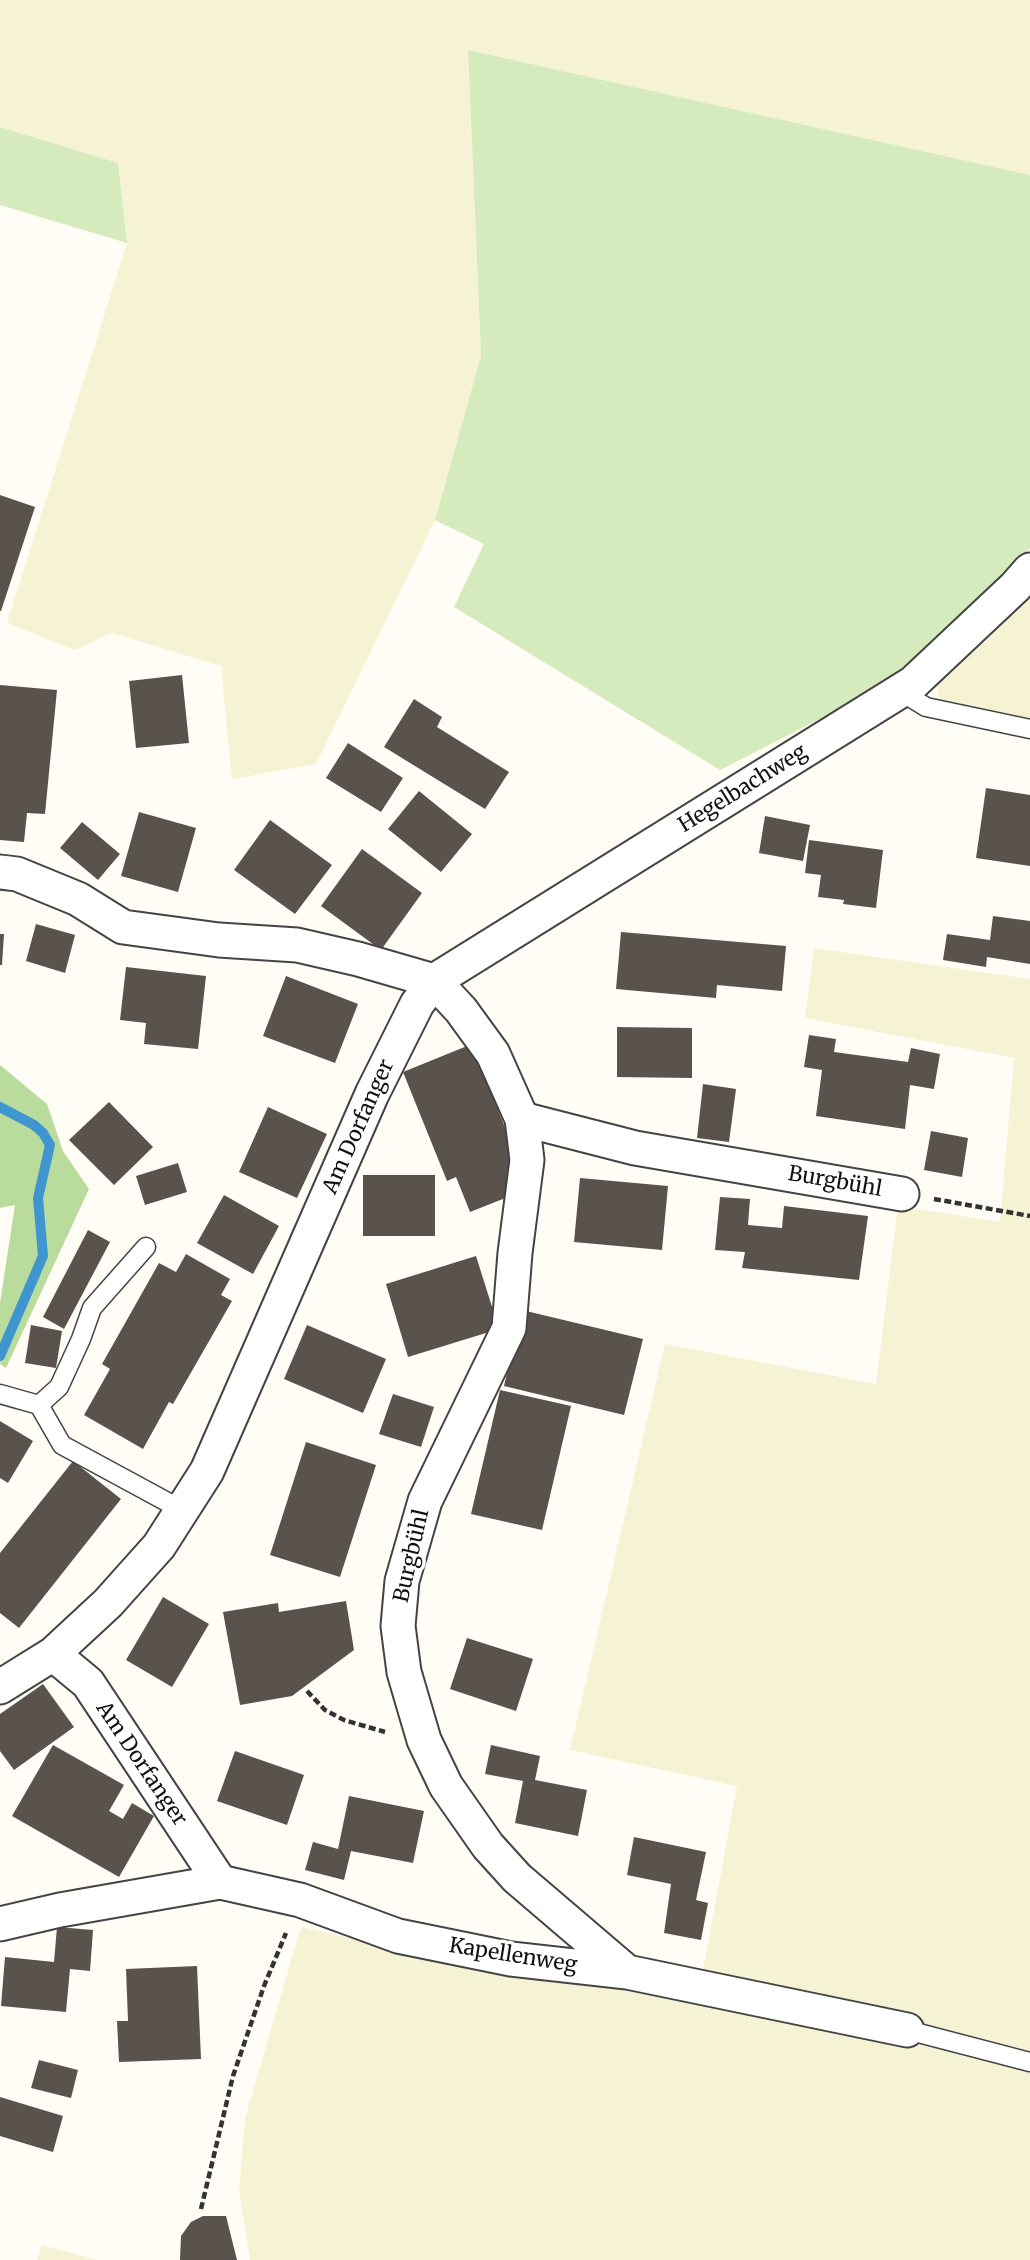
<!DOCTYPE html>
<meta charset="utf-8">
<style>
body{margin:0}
canvas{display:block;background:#fffdf5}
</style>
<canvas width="1030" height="2260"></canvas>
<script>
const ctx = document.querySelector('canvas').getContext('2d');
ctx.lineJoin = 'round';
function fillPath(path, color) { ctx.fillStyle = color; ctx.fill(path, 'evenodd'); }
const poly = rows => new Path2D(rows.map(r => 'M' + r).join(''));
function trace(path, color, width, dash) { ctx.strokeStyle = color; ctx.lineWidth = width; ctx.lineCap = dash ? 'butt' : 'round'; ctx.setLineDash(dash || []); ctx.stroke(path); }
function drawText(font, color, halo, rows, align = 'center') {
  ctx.font = font + ' Merriweather,serif'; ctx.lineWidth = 7; ctx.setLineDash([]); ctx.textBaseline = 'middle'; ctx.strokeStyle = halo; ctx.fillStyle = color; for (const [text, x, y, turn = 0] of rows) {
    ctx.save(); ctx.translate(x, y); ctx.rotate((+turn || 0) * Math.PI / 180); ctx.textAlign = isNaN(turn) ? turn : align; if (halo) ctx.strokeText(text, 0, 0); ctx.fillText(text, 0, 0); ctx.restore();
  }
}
fillPath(poly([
 [0,0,1030,0,1030,175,468,50,481,356,435,520,316,764,232,779,221,666,112,633,75,650,7,623,127,243,118,163,0,127],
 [1030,588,1030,719,940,702,936,684,992,635],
 [814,948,1030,979,1030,2260,250,2260,239,2190,245,2118,301,1927,471,1966,697,2002,737,1786,570,1750,665,1344,876,1384,898,1206,1000,1222,1014,1058,805,1018],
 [42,2245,97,2260,37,2260]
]), '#f6f3d4');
fillPath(poly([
 [468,50,1030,175,1030,548,1011,570,914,660,857,700,720,770,454,607,484,544,435,520,481,356],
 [0,127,118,163,127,243,0,205]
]), '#d5ebbd');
fillPath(poly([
 [0,1065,47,1104,63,1151,89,1189,6,1368,0,1364,0,1303,15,1205,0,1208]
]), '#b9dc9c');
trace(poly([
 [0,1107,34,1125,43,1133,50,1145,38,1198,43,1256,0,1356]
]), '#3f96cf', 10);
fillPath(poly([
 [0,495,35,507,1,611,0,611],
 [182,675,189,743,136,748,129,681],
 [0,685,57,690,45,814,27,813,24,842,0,840],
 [414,699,442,717,437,727,509,772,485,809,384,747],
 [348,743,403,778,381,812,326,778],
 [986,788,1030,795,1030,866,976,858],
 [419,791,472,834,441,872,388,829],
 [139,812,196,828,178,892,121,876],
 [765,816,810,825,803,861,759,853],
 [270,820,332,865,295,914,234,870],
 [82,822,120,854,98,880,60,848],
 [809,840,883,850,876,908,843,904,844,900,818,897,821,875,805,873],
 [362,849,422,893,381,950,321,906],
 [993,916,1030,921,1030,964,987,957,986,967,943,960,947,934,990,940],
 [36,924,75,935,65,973,26,961],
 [621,932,786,946,782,991,717,985,716,998,616,989],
 [0,934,4,934,2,965,0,965],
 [126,967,206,976,198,1049,144,1044,146,1023,120,1020],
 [286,976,358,1004,335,1063,263,1036],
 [617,1027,692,1028,692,1078,617,1077],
 [809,1035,836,1039,834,1052,908,1062,911,1048,940,1054,934,1089,910,1085,905,1129,816,1116,822,1070,804,1067],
 [472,1044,517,1158,510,1161,513,1195,470,1212,456,1177,447,1181,403,1072],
 [703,1084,736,1089,729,1142,697,1138],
 [109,1102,153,1147,114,1185,69,1140],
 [268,1107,327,1134,297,1198,239,1172],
 [931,1131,968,1138,962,1177,924,1170],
 [178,1163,187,1192,145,1205,136,1176],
 [363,1175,435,1175,435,1236,363,1236],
 [580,1178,668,1186,662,1250,574,1242],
 [224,1195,279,1226,253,1274,197,1243],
 [720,1197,750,1199,748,1225,782,1228,784,1206,868,1216,859,1280,742,1268,745,1252,715,1250],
 [88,1230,110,1242,64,1329,43,1317],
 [186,1254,230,1279,221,1295,232,1301,173,1404,169,1402,143,1449,84,1415,110,1369,102,1364,159,1263,176,1272],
 [476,1256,499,1329,408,1357,386,1284],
 [522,1310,643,1339,624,1415,504,1386],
 [31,1325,62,1331,56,1368,25,1363],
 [307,1325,386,1359,363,1413,284,1379],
 [500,1390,571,1406,542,1530,471,1514],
 [393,1394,434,1407,421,1447,379,1434],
 [0,1421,33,1441,8,1483,0,1478],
 [306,1442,376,1465,340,1577,270,1555],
 [73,1461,121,1499,19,1628,0,1613,0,1553],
 [163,1597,209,1624,172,1687,126,1660],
 [346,1601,354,1650,292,1696,240,1705,223,1612,278,1603,279,1612],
 [467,1638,533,1659,516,1711,450,1689],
 [43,1684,74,1727,14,1770,0,1751,0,1714],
 [53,1745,124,1785,109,1811,123,1819,132,1803,154,1816,119,1877,12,1816],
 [491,1745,540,1756,535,1780,587,1790,578,1836,515,1823,523,1781,485,1774],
 [235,1751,304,1775,287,1825,217,1801],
 [349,1796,424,1811,413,1863,351,1851,344,1880,305,1870,313,1842,338,1849],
 [634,1837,706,1852,696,1900,708,1903,701,1940,664,1933,671,1884,627,1875],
 [57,1927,93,1930,90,1971,70,1969,66,2012,1,2006,5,1957,54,1962],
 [197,1966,201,2059,119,2062,117,2021,128,2021,126,1969],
 [39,2060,78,2070,71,2098,31,2088],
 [0,2097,63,2116,53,2152,0,2136],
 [203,2216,226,2216,237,2260,180,2260,181,2236,191,2222]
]), '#5a524d');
const lane = poly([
 [900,691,926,707,1030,729],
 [0,1394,39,1405,62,1445,182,1510],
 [39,1405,59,1387,81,1339,92,1308,146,1247],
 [907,2030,1030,2062]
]);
const street = poly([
 [0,872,17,874,78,899,123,927,219,940,297,945,358,959,434,981,417,1004,372,1094,207,1471,159,1546,108,1603,53,1654,0,1687],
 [522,1119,635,1148,902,1194],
 [53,1654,88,1683,220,1882],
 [0,1924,60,1910,220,1882,300,1900,398,1936,511,1959,627,1972,907,2030],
 [627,1972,517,1878,488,1846,446,1786,424,1740,404,1672,398,1626,402,1581,425,1501,509,1328,515,1253,527,1160,522,1119,493,1054,461,1010,434,981,913,683,1015,587,1030,570]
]);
trace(lane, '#444', 21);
trace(street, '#444', 37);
trace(poly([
 [934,1199,1030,1216],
 [307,1691,325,1710,344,1720,385,1732],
 [201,2209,233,2076,264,1986,286,1933]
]), '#333', 4.5, [7, 3.5]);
trace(lane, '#fff', 18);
trace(street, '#fff', 33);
drawText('21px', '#111', '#fff', [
 ["Hegelbachweg",743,789,-32],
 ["Am Dorfanger",359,1127,-66],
 ["Burgbühl",835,1182,10],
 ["Burgbühl",412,1556,-77],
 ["Am Dorfanger",141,1764,56],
 ["Kapellenweg",513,1956,9]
]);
</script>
